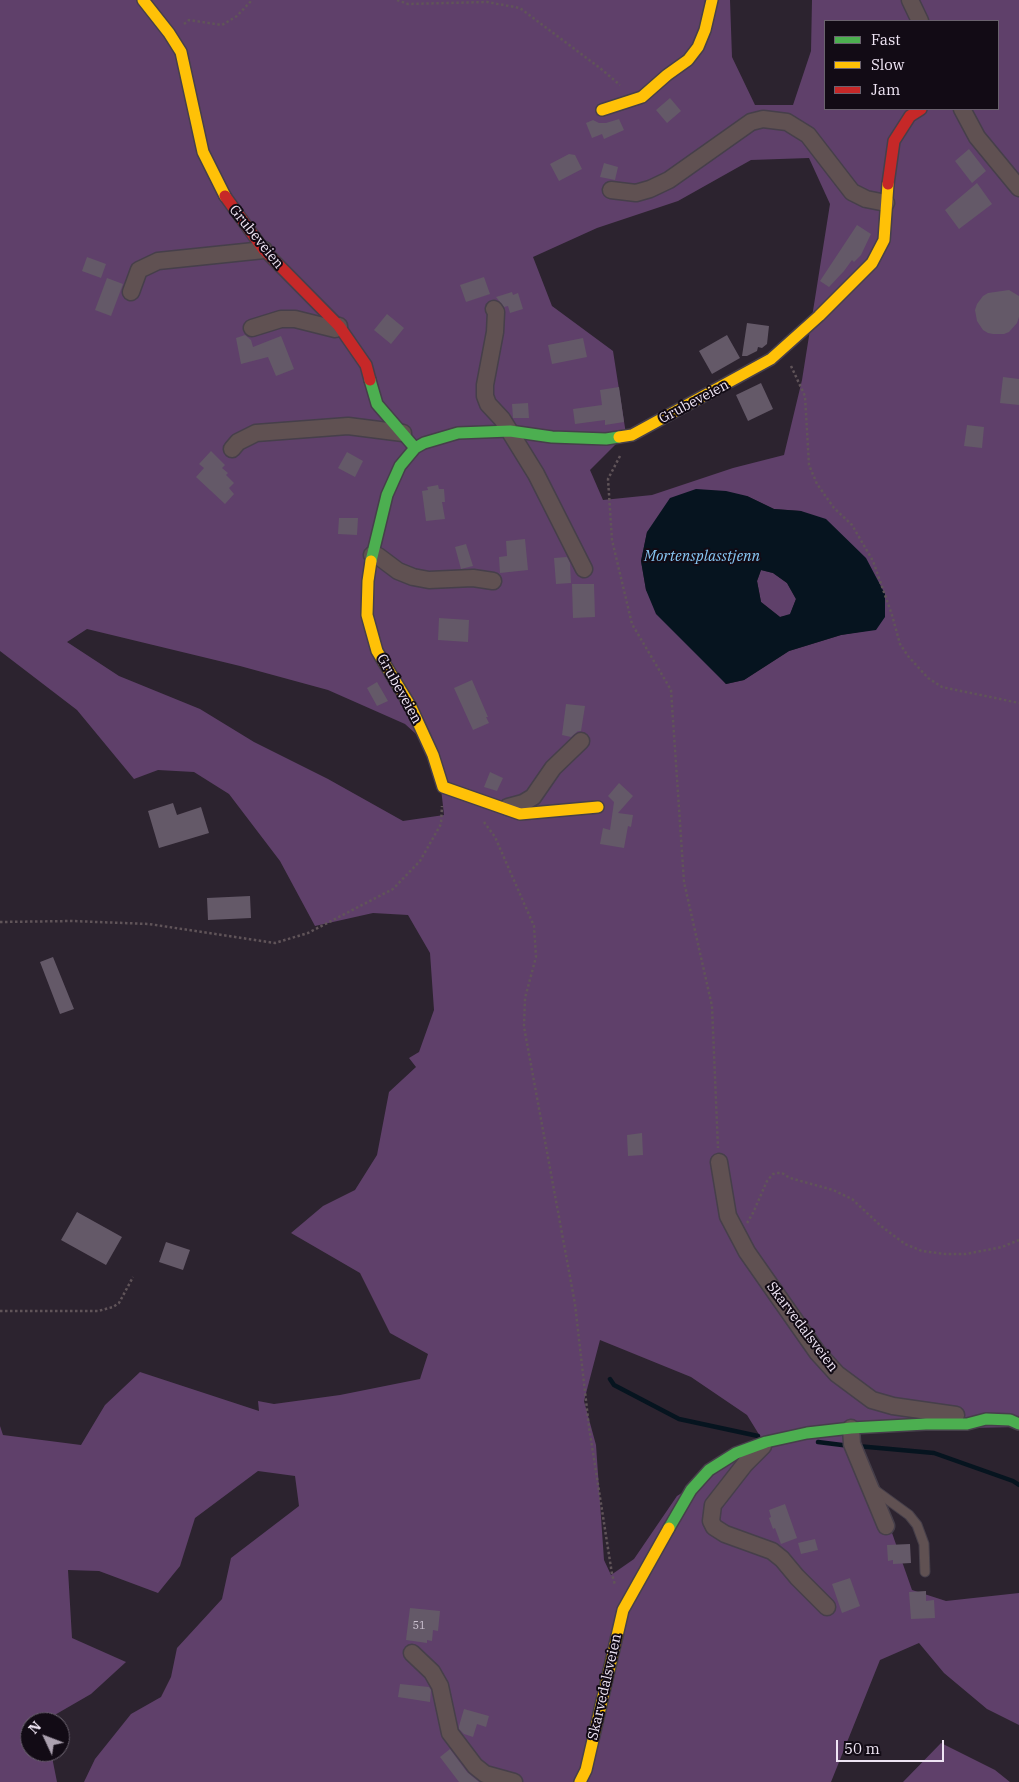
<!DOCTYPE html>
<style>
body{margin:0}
#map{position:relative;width:1019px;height:1782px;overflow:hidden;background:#2c232f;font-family:"IBM Plex Serif",serif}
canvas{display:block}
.legend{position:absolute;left:824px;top:20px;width:175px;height:90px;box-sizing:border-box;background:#120b15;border:1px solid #6a626e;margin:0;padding:6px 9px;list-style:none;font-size:15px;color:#efe5f4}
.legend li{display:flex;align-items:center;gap:10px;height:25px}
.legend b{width:25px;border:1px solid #6a626e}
.north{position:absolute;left:20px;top:1712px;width:50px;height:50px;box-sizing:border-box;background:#120b15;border:1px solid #6a626e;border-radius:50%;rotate:313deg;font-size:14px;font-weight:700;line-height:20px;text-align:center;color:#efe5f4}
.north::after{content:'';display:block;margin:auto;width:18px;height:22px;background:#aba1af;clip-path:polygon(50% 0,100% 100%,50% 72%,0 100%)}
.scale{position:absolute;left:836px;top:1740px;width:108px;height:22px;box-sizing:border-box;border:2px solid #efe5f4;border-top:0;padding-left:6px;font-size:15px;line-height:18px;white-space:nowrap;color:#efe5f4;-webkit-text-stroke:4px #120b15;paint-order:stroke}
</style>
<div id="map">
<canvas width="1019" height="1782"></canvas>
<ul class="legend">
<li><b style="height:6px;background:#4caf50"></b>Fast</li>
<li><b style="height:6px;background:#ffc107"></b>Slow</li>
<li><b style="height:6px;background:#c62828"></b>Jam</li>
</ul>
<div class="north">N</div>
<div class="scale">50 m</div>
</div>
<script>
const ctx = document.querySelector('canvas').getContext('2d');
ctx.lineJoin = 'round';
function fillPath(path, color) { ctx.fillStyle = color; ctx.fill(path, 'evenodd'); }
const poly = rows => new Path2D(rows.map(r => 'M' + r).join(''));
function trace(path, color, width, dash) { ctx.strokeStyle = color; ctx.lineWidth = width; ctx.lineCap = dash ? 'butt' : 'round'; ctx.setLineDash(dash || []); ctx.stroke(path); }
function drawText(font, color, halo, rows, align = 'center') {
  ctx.font = font + ' "IBM Plex Serif",serif'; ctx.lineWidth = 4; ctx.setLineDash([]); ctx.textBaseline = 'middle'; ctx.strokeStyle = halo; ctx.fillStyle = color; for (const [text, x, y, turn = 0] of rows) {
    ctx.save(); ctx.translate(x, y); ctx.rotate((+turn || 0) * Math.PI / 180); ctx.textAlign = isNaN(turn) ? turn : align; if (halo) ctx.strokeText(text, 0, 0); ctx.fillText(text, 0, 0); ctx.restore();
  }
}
fillPath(poly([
 [0,0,730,0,732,57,755,105,793,105,811,51,812,0,1019,0,1019,1427,856,1430,912,1590,946,1601,1019,1593,1019,1725,987,1709,944,1673,919,1643,880,1660,831,1782,84,1782,95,1759,131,1714,161,1697,171,1677,177,1648,222,1599,231,1558,299,1506,295,1476,258,1471,195,1518,180,1566,158,1593,99,1571,68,1570,72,1638,126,1662,91,1694,46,1720,46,1722,30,1722,30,1752,51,1752,57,1782,0,1782,0,1426,3,1435,81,1445,105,1405,140,1372,259,1411,258,1401,274,1404,340,1395,420,1379,428,1354,390,1333,360,1273,291,1233,323,1206,355,1190,377,1155,389,1092,416,1067,409,1058,419,1052,434,1010,430,953,408,915,373,913,315,926,280,861,229,794,194,772,158,770,134,779,77,710,0,651],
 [825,21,998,21,998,109,825,109],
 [809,158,830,204,802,380,784,455,733,468,652,495,603,500,590,470,626,434,613,351,552,306,533,257,597,228,678,201,751,160],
 [747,496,774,509,801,511,876,629,841,635,789,651,744,680,726,684,646,590,641,561,647,532],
 [87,629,240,666,328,690,405,724,437,753,444,815,403,821,328,779,254,742,200,709,119,676,67,642],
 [600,1340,691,1377,747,1415,763,1441,677,1496,634,1559,611,1575,604,1560,596,1445,584,1401],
 [761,570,773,573,787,583,796,599,790,615,780,617,761,602,757,581],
 [941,1743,995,1770,1010,1782,903,1782]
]), '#5f406a');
fillPath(poly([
 [696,489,726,491,747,496,774,509,801,511,826,519,866,558,885,594,885,617,876,630,841,635,789,651,744,680,726,684,656,614,646,590,641,561,647,532,670,498],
 [761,570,773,573,787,583,796,599,790,614,780,617,761,602,757,581]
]), '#06141f');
trace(poly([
 [610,1379,614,1385,679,1419,758,1436],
 [818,1442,850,1446],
 [857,1446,934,1453,1013,1481,1019,1485]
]), '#06141f', 4.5);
fillPath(poly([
 [670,98,681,111,667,123,656,110],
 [619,119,624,130,604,139,602,134,592,138,586,123,593,120,599,123,606,123],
 [969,149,986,171,972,183,955,161],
 [569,154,575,155,582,169,559,181,550,164],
 [604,163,618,167,615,180,600,177],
 [977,183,992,204,959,229,945,210],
 [857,225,871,234,870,236,861,255,854,262,852,260,844,271,829,287,820,281],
 [87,257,106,264,101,278,82,271],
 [484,277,490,294,466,302,460,285],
 [107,278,123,284,111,316,95,310],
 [1009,290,1019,296,1019,317,1017,323,1009,332,1004,334,993,334,988,333,983,330,977,321,975,310,977,304,983,296,988,293],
 [512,292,513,295,518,293,523,309,510,313,508,306,504,307,496,297],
 [387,314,404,328,391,344,374,330],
 [747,323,769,326,767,344,762,348,758,347,757,351,747,356,742,356],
 [245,335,251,340,253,347,281,336,294,369,276,376,268,357,241,364,236,338],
 [727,335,740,358,712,374,699,351],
 [583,338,587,357,552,364,548,345],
 [1003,377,1019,379,1019,405,1000,403],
 [761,383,773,409,748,421,736,395],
 [619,387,624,422,605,425,605,420,575,424,573,409,602,405,600,390],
 [528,403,529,418,513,418,512,404],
 [967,425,984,427,982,448,964,446],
 [211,451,225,465,222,468,228,473,226,475,234,483,229,488,234,494,225,504,196,477,204,468,199,464],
 [347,452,363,461,355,477,338,468],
 [438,485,439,489,444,489,445,502,442,502,445,519,426,521,422,491,428,490,427,487],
 [339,518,358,518,357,535,338,534],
 [525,539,528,570,500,573,499,557,507,556,506,541],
 [466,544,473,566,461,569,455,547],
 [567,557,570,563,571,583,556,584,554,558],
 [572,584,594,584,595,617,573,618],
 [439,618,469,620,468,642,438,640],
 [472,680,488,717,486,717,489,723,473,730,454,688],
 [377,682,388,701,377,706,367,688],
 [566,704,585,706,581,731,578,731,571,737,562,735],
 [490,772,503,778,497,791,484,787],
 [619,783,633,796,618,813,633,815,631,827,628,826,624,848,600,844,603,828,610,830,614,802,608,796],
 [173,803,177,815,201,807,209,833,159,848,148,811],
 [250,896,251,918,208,920,207,898],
 [53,957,74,1009,60,1014,40,962],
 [642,1133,643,1155,628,1156,627,1135],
 [77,1212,122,1237,106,1265,61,1240],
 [166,1242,190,1250,183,1270,159,1262],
 [785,1504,797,1538,781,1544,775,1528,773,1529,769,1518,771,1517,769,1510],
 [815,1539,818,1550,801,1554,798,1543],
 [910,1544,911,1563,893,1564,893,1560,888,1561,887,1545],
 [850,1578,860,1606,842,1613,832,1584],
 [926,1591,926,1601,934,1600,935,1618,911,1619,909,1592],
 [410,1608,440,1611,438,1631,433,1630,432,1641,427,1640,427,1643,406,1640],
 [400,1684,429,1687,431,1690,430,1702,398,1697],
 [464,1709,489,1716,486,1727,477,1724,473,1737,464,1734,459,1729,459,1726],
 [450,1749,467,1772,479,1782,459,1782,440,1757]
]), '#645968');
const lane = poly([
 [872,1488,909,1515,917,1525,924,1544,925,1572]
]);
const street = poly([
 [910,0,920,21],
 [962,109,977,137,1019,188],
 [611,190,636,193,650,189,669,180,751,122,763,119,787,122,808,135,852,192,866,199,886,203],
 [131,292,139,270,158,261,264,250],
 [494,309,496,312,495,332,485,385,485,396,488,404,502,419,536,474,584,569],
 [252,328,281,319,295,319,335,329,339,326],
 [232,449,238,442,256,433,348,426,403,433],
 [372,555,378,556,398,571,413,577,429,580,473,578,493,581],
 [508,807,523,803,533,797,553,768,581,741],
 [719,1162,728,1216,747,1252,817,1352,837,1374,872,1400,893,1406,956,1415],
 [851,1428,852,1444,886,1526],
 [763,1446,745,1464,713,1505,711,1521,714,1527,725,1534,772,1551,782,1559,797,1577,827,1607],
 [412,1653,432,1672,440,1686,450,1733,475,1766,485,1774,514,1782]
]);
const fast = poly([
 [370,380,377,404,415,448],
 [371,561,387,495,400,466,415,448,424,443,458,433,510,431,552,437,606,439,619,437],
 [669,1528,691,1490,709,1470,736,1453,766,1442,807,1433,851,1428,926,1424,967,1424,986,1419,1010,1420,1019,1424]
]);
const slow = poly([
 [143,0,169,33,181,52,203,152,225,196],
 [602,110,642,97,667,75,688,60,698,47,705,30,712,0],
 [619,437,632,435,771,359,819,316,872,263,884,240,888,184],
 [371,561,368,581,367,615,377,651,411,707,433,755,443,787,520,814,598,807],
 [580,1782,586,1770,623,1610,669,1528]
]);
const jam = poly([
 [888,184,894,141,910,116,921,109],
 [225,196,264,250,339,326,366,365,370,380]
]);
trace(lane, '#463f4a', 11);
trace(street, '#463f4a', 19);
trace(fast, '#463f4a', 14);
trace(slow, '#463f4a', 14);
trace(jam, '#463f4a', 14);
trace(poly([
 [397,0,408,4,487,2,520,8,600,68,620,85],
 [184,24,189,20,222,25,237,16,252,0],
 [791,366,805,396,809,465,817,484,834,508,852,525,873,561,892,615,900,644,908,656,928,678,942,687,1019,703],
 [620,456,608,479,612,540,632,624,671,690,684,882,712,1006,718,1148],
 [484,822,495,837,534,926,536,957,525,998,524,1027,575,1304,589,1427,612,1574,615,1585],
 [0,922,72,921,149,924,275,943,308,933,393,889,420,861,441,824,442,806],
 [747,1223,753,1213,767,1181,773,1174,777,1173,782,1173,790,1178,833,1190,852,1199,881,1226,905,1244,922,1251,945,1254,966,1254,1002,1247,1019,1240],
 [0,1311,98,1311,113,1307,119,1303,133,1277]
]), '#605459', 2.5, [2.5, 2.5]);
trace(lane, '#605152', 9);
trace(street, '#605152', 16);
trace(fast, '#4caf50', 11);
trace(slow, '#ffc107', 11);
trace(jam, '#c62828', 11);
drawText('11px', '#ccc2d1', null, [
 ["51",419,1626]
]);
drawText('14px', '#efe5f4', '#120b15', [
 ["Grubeveien",256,237,51],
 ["Grubeveien",694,402,-28],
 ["Grubeveien",399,689,61],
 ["Skarvedalsveien",802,1327,53],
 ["Skarvedalsveien",605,1687,-77]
]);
drawText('italic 15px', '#88c8f5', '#120b15', [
 ["Mortensplasstjenn",702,557]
]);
</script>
